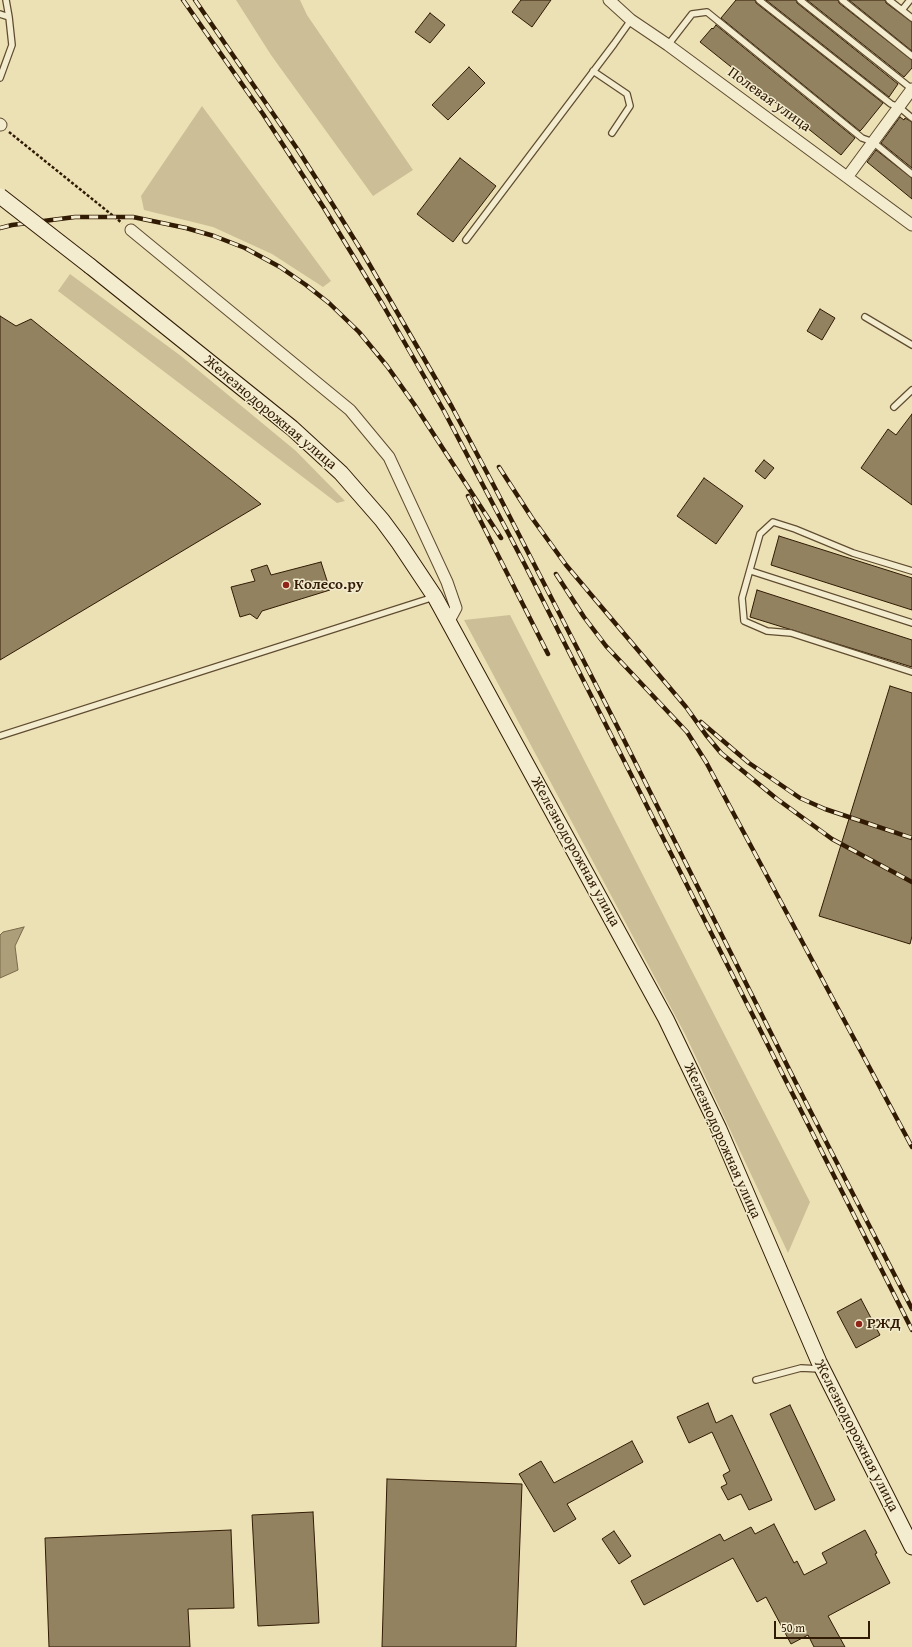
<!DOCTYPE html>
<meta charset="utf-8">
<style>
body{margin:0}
#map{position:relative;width:912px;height:1647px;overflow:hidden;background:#ece1b5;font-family:"Gentium Book Plus",serif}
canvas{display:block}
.scale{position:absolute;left:774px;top:1621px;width:96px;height:18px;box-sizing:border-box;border:2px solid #311b04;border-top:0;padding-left:5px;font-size:12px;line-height:14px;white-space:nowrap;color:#311b04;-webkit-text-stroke:3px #f3eccf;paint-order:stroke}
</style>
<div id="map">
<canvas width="912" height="1647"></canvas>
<div class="scale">50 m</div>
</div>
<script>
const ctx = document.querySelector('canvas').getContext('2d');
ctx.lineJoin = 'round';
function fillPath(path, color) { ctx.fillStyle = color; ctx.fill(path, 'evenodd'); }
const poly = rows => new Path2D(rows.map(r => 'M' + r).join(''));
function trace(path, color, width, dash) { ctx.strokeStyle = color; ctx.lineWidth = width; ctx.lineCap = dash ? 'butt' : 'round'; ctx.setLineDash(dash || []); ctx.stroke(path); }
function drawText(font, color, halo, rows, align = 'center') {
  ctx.font = font + ' "Gentium Book Plus",serif'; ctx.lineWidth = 3; ctx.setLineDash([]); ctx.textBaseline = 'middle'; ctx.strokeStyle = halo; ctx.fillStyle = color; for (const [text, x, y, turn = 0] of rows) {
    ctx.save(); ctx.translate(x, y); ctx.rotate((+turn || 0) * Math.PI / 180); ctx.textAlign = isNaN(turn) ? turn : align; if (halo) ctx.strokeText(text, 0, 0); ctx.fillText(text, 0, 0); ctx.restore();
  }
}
fillPath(poly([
 [236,0,300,0,307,15,413,170,373,196,271,55],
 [202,106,331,281,323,287,272,254,213,227,144,210,141,196],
 [70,274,181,356,296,451,345,501,337,503,58,291],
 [510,615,810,1202,788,1253,685,1034,464,620]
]), '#ccbf97');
const water = poly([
 [24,927,15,946,18,970,0,978,0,935,3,932,24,927]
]);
fillPath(water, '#ac9e79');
trace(water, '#7b6a4a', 1);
const building = poly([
 [521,0,551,0,532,27,512,12,521,0],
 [736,0,755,0,756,3,883,103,862,129,860,131,721,18,736,0],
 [766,0,796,0,797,3,898,84,889,97,766,0],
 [807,0,838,0,839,3,912,60,912,68,904,77,807,0],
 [849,0,885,0,886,3,912,22,912,51,849,0],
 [430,13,445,25,430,43,415,32,430,13],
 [716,25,855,138,841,155,700,42,712,28,713,29,716,25],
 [469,67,485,83,448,120,432,105,469,67],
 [900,117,904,120,905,118,912,122,912,168,881,143,900,117],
 [876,150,912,178,912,199,867,162,876,150],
 [460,158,496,186,453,242,417,214,460,158],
 [820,309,835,318,822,340,807,331,820,309],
 [0,316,16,326,31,319,261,504,0,660,0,316],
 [912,414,912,505,861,468,888,429,896,435,912,414],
 [764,460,774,468,765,479,755,471,764,460],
 [704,478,743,506,716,544,677,516,704,478],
 [779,536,912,578,912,610,771,565,779,536],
 [321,562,330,590,262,611,257,619,250,614,240,617,231,587,255,581,251,570,267,565,271,575,321,562],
 [757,590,912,640,912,667,750,617,757,590],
 [890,686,912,693,912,936,910,944,819,916,890,686],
 [861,1299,880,1335,856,1348,837,1312,861,1299],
 [708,1403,716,1423,732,1415,772,1500,749,1510,741,1494,728,1500,721,1487,727,1484,723,1475,730,1471,712,1432,689,1443,677,1417,708,1403],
 [790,1405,835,1500,815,1510,770,1414,790,1405],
 [632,1441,643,1462,567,1504,576,1519,554,1532,519,1474,541,1461,554,1483,632,1441],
 [387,1479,522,1484,516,1647,382,1647,387,1479],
 [313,1512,319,1623,258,1626,252,1515,313,1512],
 [774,1524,794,1563,797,1561,804,1575,827,1563,822,1553,865,1530,877,1553,875,1554,890,1583,828,1616,845,1647,814,1647,808,1635,791,1644,766,1597,757,1602,733,1558,644,1605,631,1581,720,1534,724,1541,751,1527,755,1534,774,1524],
 [231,1530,234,1608,188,1609,190,1647,49,1647,45,1538,231,1530],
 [614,1531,631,1556,619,1564,602,1539,614,1531]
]);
fillPath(building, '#928260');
trace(building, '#311b04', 1);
const lane = poly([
 [6,0,9,17],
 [759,0,891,104,899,107,912,118],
 [800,0,912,89],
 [842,0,912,56],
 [889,0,912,18],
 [902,10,910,0],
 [0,14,9,17,12,45,0,78],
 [668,45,692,14,707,12,862,138,873,142,912,174],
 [593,71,627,94,630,106,612,133],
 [466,240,614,44,631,20],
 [865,317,912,345],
 [894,407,912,390],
 [751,571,912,623],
 [912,571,853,553,795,529,773,522,760,534,742,598,744,621,767,631,791,633,912,672],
 [0,736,434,597],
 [756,1380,801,1368,820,1369]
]);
const street = poly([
 [609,0,631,20,668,45,912,225],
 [0,124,1,125],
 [848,176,912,89],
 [131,230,350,410,389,457,447,582,456,608,449,621]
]);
const secondary = poly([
 [90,266,292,428,341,473,382,520,399,543,435,597,666,1019,719,1129,819,1362,912,1547]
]);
trace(lane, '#604c30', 8);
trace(street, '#604c30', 13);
trace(secondary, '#311b04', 17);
trace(poly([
 [9,132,122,223]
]), '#311b04', 2.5, [3, 2]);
trace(lane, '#f3eccf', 5.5);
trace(street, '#f3eccf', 11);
trace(secondary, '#f3eccf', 15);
const rail = poly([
 [183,0,263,114,324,208,383,305,444,411,525,565,912,1330],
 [195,0,298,150,333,205,364,255,452,407,494,486,617,726,797,1085,912,1309],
 [0,228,12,225,75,217,133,217,186,228,214,236,245,248,280,267,306,285,329,303,359,332,387,366,414,404,501,538],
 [499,467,532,518,566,565,686,707,706,735,721,753,777,799,832,839,912,882],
 [468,496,548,654],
 [556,574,584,617,606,646,687,732,706,762,912,1147],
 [701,722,749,763,800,798,825,809,912,838]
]);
trace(rail, '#311b04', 4.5);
trace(rail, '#f3eccf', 3, [9]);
const secondaryBridge = poly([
 [0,196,90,266]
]);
trace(secondaryBridge, '#311b04', 17, []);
trace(secondaryBridge, '#f3eccf', 15);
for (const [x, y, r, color] of [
 [286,585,4,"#8f2418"],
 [859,1324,4,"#8f2418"]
]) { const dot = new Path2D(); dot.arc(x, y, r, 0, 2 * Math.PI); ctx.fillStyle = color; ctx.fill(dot); trace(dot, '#f3eccf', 1.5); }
drawText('15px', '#311b04', '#f3eccf', [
 ["Полевая улица",769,100,36],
 ["Железнодорожная улица",270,413,40],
 ["Железнодорожная улица",575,852,61],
 ["Железнодорожная улица",722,1141,66],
 ["Железнодорожная улица",856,1436,63]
]);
drawText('bold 15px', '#311b04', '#f3eccf', [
 ["Колесо.ру",294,585],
 ["РЖД",867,1324]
], 'left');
</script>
